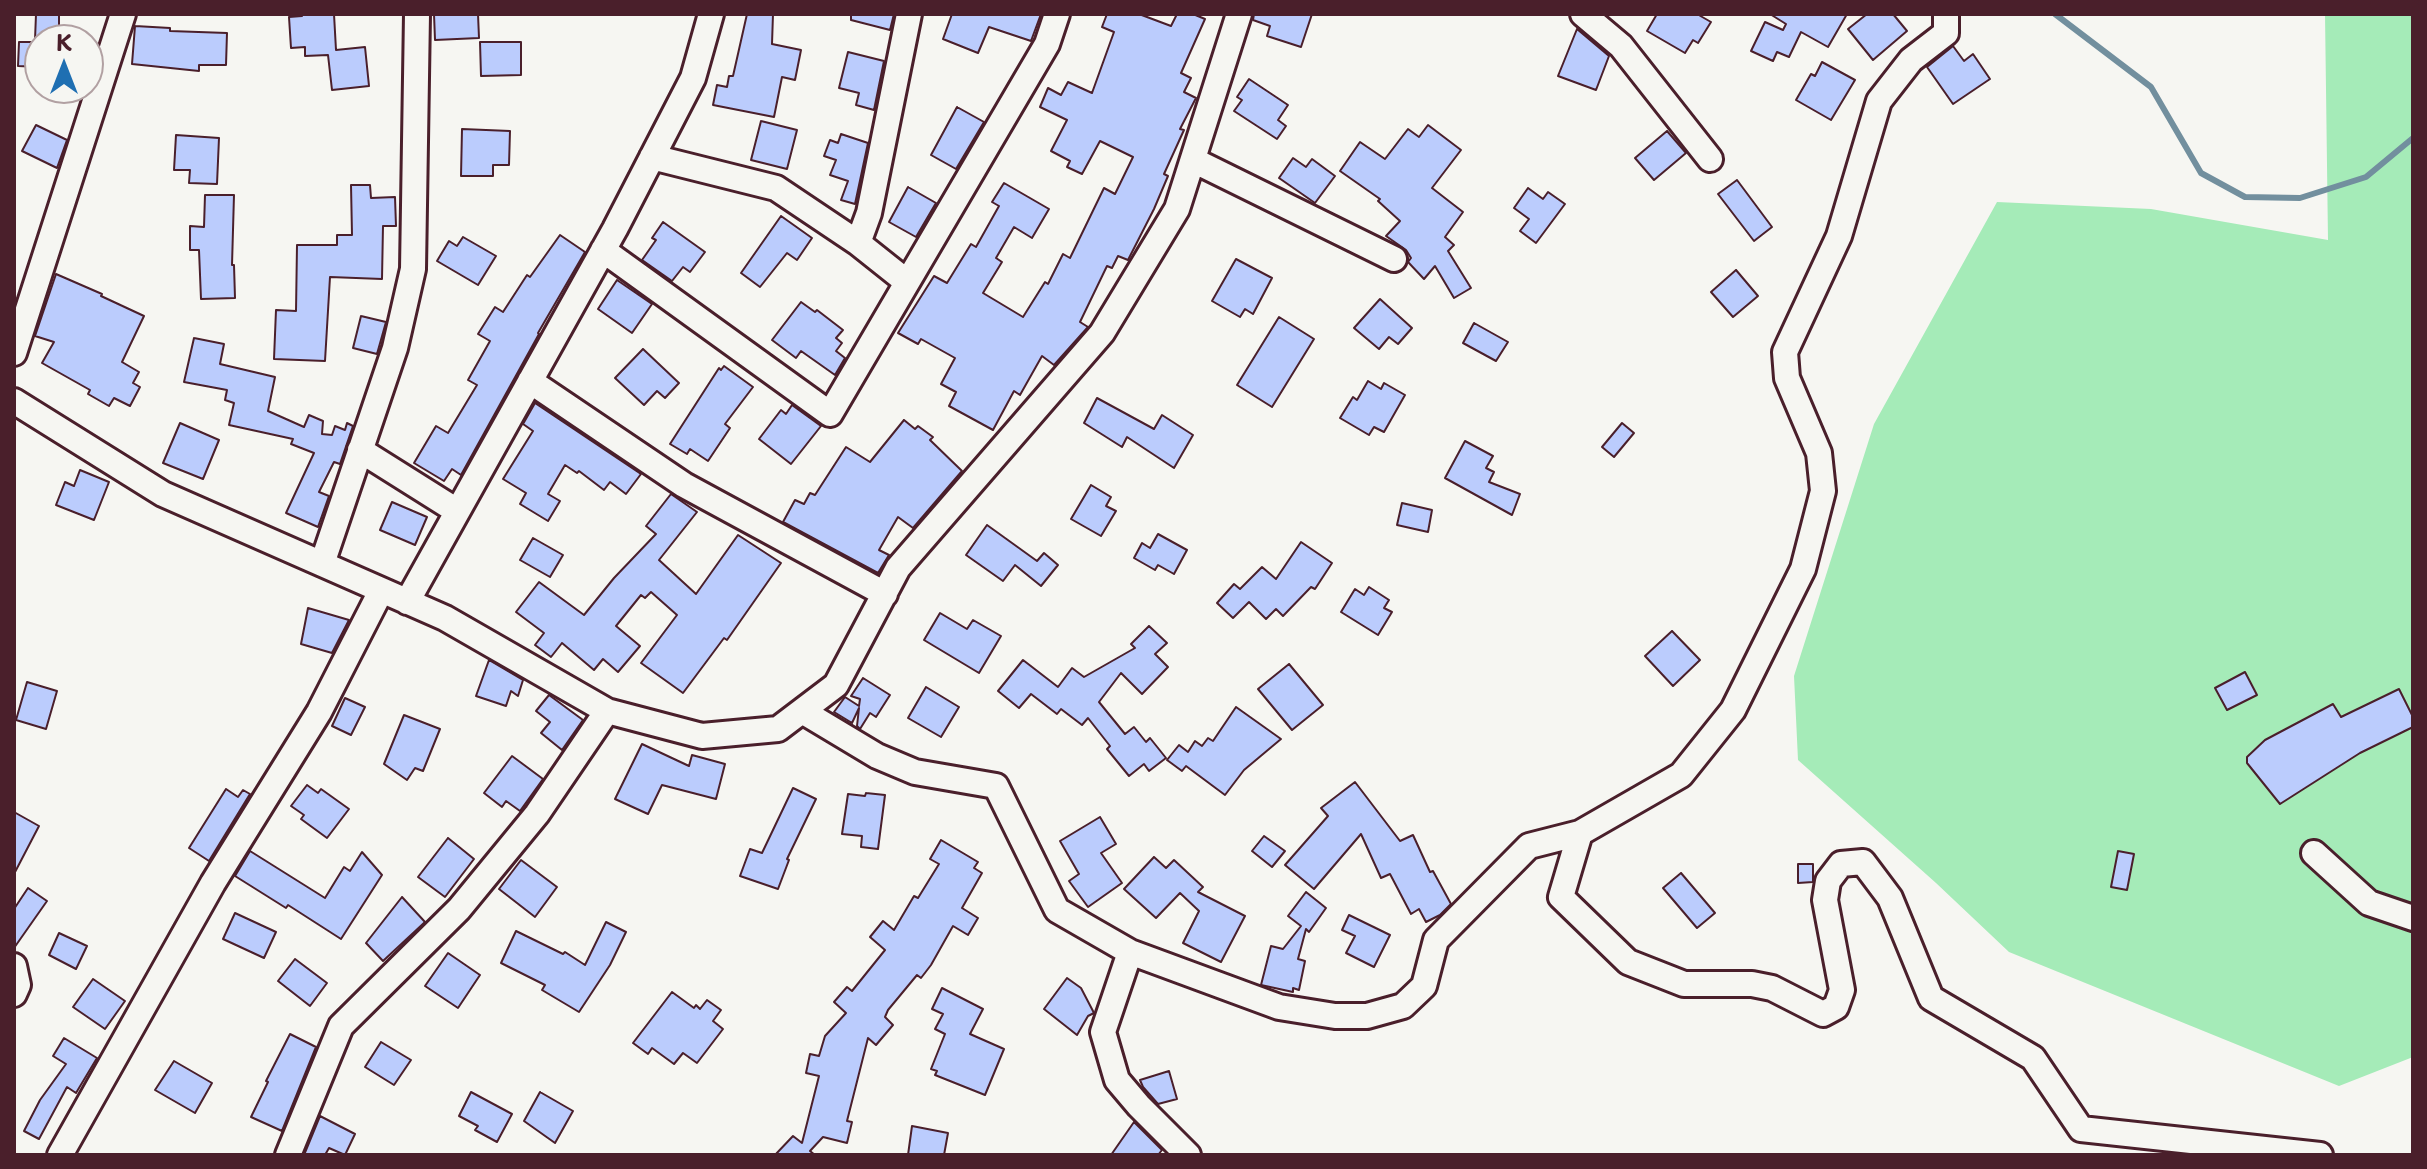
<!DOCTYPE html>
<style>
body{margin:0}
#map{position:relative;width:2427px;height:1169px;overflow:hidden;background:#f6f6f2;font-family:"Playpen Sans",sans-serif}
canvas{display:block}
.frame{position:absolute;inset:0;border:16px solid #4a1f2b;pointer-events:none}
.north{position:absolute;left:24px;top:24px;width:80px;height:80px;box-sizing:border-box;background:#f6f6f2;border:2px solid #b1a0a2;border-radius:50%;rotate:0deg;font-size:22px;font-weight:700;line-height:32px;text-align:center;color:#4a1f2b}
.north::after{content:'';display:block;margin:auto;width:28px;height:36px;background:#1f6fb2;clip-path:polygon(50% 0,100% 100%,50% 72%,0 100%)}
</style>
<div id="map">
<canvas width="2427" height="1169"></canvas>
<div class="frame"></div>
<div class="north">K</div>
</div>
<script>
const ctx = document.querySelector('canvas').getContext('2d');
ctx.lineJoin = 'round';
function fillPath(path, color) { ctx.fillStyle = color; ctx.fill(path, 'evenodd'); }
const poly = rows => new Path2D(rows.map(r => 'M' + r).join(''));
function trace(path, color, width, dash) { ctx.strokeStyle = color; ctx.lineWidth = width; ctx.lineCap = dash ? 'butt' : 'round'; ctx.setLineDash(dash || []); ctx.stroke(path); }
fillPath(poly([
 [2325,14,2413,14,2413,1057,2339,1086,2009,952,1936,883,1798,760,1794,676,1874,424,1997,202,2151,209,2328,240]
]), '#a5ebb8');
trace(poly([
 [2055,14,2151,87,2201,173,2245,197,2300,198,2366,177,2413,138]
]), '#728f9e', 6);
const building = poly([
 [36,14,59,14,59,40,35,40,36,14],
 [302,14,334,14,336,50,365,47,369,86,332,90,328,55,305,56,305,47,291,48,289,17,302,16,302,14],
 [434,14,478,14,479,38,435,40,434,14],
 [747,14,773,14,772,44,801,50,795,80,782,77,774,117,713,105,717,85,727,87,729,76,733,76,747,14],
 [851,14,894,14,890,30,851,20,851,14],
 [952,14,1041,14,1031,41,989,27,978,53,943,39,952,14],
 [1107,14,1139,14,1171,26,1177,14,1193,14,1205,19,1181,73,1191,78,1184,92,1196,98,1180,129,1184,130,1164,174,1168,176,1154,209,1128,260,1118,256,1112,268,1107,266,1080,322,1088,327,1054,365,1042,356,1020,395,1014,391,993,430,949,406,956,392,941,384,955,358,921,339,918,344,898,333,934,276,947,283,971,244,976,247,999,206,992,202,1004,183,1049,209,1032,238,1014,227,996,258,1002,262,983,293,1023,317,1045,282,1048,284,1063,254,1070,258,1104,188,1115,194,1133,157,1100,141,1082,174,1067,167,1070,161,1051,151,1067,120,1040,107,1048,88,1061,95,1068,82,1092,93,1114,32,1102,27,1107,14],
 [1254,14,1312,14,1301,47,1267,36,1270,26,1253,20,1254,14],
 [1657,14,1697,14,1711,22,1698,43,1693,40,1685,53,1647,31,1657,14],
 [1770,14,1847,14,1828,47,1801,32,1789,57,1777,52,1773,61,1751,51,1765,22,1783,30,1786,24,1770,14],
 [1867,14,1893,14,1907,31,1873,60,1848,29,1867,14],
 [135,26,170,28,170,31,227,33,226,65,199,65,199,71,132,64,135,26],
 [1577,29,1609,56,1596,90,1558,76,1577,29],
 [19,42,40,42,40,67,18,66,19,42],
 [480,42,521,42,521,75,481,76,480,42],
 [1953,46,1964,61,1973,54,1990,79,1953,104,1927,67,1953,46],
 [848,52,884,61,874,110,856,105,859,93,839,88,848,52],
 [1822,62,1855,80,1831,120,1796,100,1811,74,1815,76,1822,62],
 [1249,79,1288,105,1278,120,1286,126,1277,139,1234,111,1242,100,1237,97,1249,79],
 [957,107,984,122,956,169,931,155,957,107],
 [761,121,797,130,787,169,751,160,761,121],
 [36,125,67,140,57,168,22,151,36,125],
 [1428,125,1461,150,1432,188,1463,212,1445,237,1454,245,1448,251,1471,288,1454,298,1435,266,1424,279,1408,262,1411,258,1406,250,1386,236,1400,221,1378,201,1380,199,1340,171,1360,142,1385,159,1408,129,1419,137,1428,125],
 [462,129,510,131,509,165,493,165,493,176,461,176,462,129],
 [1667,131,1686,153,1654,180,1635,158,1667,131],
 [841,134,868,143,855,204,841,200,848,181,830,175,836,160,824,156,830,140,838,143,841,134],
 [176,135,219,138,217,184,189,183,190,170,174,170,176,135],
 [1293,158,1306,167,1312,159,1335,176,1315,203,1279,178,1293,158],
 [1737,180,1772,227,1754,241,1718,194,1737,180],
 [351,185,370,185,371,198,395,197,396,226,383,226,382,279,330,277,325,361,274,359,276,310,296,311,297,245,337,245,337,235,352,235,351,185],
 [908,187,936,203,916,237,889,222,908,187],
 [1528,188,1543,199,1548,192,1565,204,1536,243,1520,231,1529,219,1514,208,1528,188],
 [205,195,234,195,232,265,234,265,235,298,201,299,199,250,190,250,190,226,204,227,205,195],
 [781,216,812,238,797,260,787,253,760,287,741,273,781,216],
 [663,222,705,252,690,272,683,267,672,281,642,260,656,240,652,238,663,222],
 [560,235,585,252,538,333,539,334,461,475,452,469,444,481,414,463,436,426,448,433,477,385,468,380,490,341,478,334,495,307,503,312,527,275,530,277,560,235],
 [463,237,496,256,478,285,437,261,449,241,457,246,463,237],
 [1236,259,1272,278,1253,314,1245,309,1240,317,1212,301,1236,259],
 [1736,270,1758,296,1733,317,1711,292,1736,270],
 [56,274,102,294,101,296,144,316,122,362,139,372,133,383,140,387,130,406,114,398,109,406,88,394,90,390,42,363,54,342,35,336,56,274],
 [617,280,652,304,632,333,598,309,617,280],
 [1380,299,1412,328,1398,344,1389,337,1379,349,1354,328,1380,299],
 [801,302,815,312,817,310,843,330,836,338,842,343,836,351,845,358,835,375,801,351,796,358,772,340,801,302],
 [361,316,386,322,377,354,353,348,361,316],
 [1279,317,1314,339,1272,407,1237,385,1279,317],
 [1474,323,1508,342,1496,361,1463,343,1474,323],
 [194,338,224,344,220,364,275,377,268,411,304,427,309,415,323,421,322,434,332,435,335,426,345,430,347,423,353,426,340,464,334,462,319,492,329,496,318,527,286,513,314,453,291,444,293,439,229,425,234,403,225,400,227,390,184,382,194,338],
 [643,349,679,383,665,398,657,391,644,405,615,378,643,349],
 [724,366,753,387,725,424,730,428,708,461,690,449,687,454,670,444,719,368,721,370,724,366],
 [1368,381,1381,389,1384,383,1405,395,1384,432,1374,427,1369,435,1340,418,1353,397,1357,400,1368,381],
 [1097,398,1154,429,1162,415,1193,435,1174,468,1127,437,1122,447,1084,423,1097,398],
 [535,403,641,474,626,494,610,482,604,490,579,471,577,473,565,465,548,494,560,501,548,521,520,504,526,493,503,479,533,431,523,424,535,403],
 [792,405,821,426,791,464,759,439,781,410,786,414,792,405],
 [904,420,915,429,918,426,933,437,930,440,962,471,913,528,898,517,879,550,889,555,878,573,783,522,795,500,804,504,810,493,815,495,846,447,870,462,904,420],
 [180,423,219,440,203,479,163,463,180,423],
 [1622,423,1634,433,1614,457,1602,447,1622,423],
 [1465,441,1493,456,1486,468,1494,472,1489,482,1520,494,1512,515,1445,478,1465,441],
 [80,470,109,482,94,520,56,505,65,482,74,486,80,470],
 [1091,485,1111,497,1106,506,1116,511,1101,536,1071,519,1091,485],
 [671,494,697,512,659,560,696,594,738,535,781,563,727,640,724,638,683,693,641,663,677,615,651,592,645,598,641,595,616,626,640,646,618,672,603,659,594,670,562,643,551,657,535,645,544,633,516,612,539,582,584,615,614,578,656,534,646,526,671,494],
 [392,502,427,517,415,545,380,530,392,502],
 [1402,503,1432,510,1428,532,1397,525,1402,503],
 [987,525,1037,561,1044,553,1058,565,1041,586,1015,565,1003,581,966,555,987,525],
 [1158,534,1187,550,1174,574,1158,565,1155,570,1134,558,1142,543,1150,548,1158,534],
 [533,538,563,555,550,577,520,560,533,538],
 [1301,542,1332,563,1315,589,1311,587,1283,616,1276,609,1266,619,1249,602,1233,618,1217,603,1234,584,1240,589,1262,567,1276,579,1301,542],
 [1369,587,1389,600,1384,608,1392,612,1378,635,1341,612,1355,589,1364,595,1369,587],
 [308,608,349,620,332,653,301,644,308,608],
 [940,613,967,629,973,620,1001,636,979,673,924,640,940,613],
 [1149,626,1167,643,1155,654,1168,667,1142,694,1121,673,1099,702,1125,734,1134,727,1146,742,1150,738,1166,758,1149,771,1144,764,1129,776,1107,749,1110,746,1088,718,1082,725,1061,709,1057,714,1031,694,1019,708,998,691,1023,660,1058,687,1072,668,1084,677,1135,648,1131,644,1149,626],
 [1672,631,1700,660,1673,686,1645,656,1672,631],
 [489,660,523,680,518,696,511,691,506,706,476,696,489,660],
 [1289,664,1323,705,1292,730,1258,689,1289,664],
 [2245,672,2257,695,2227,710,2215,688,2245,672],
 [863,678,890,695,876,717,870,713,860,729,857,726,859,708,852,723,834,712,845,697,859,706,860,699,851,696,863,678],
 [27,682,57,691,46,729,16,720,27,682],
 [926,687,959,707,941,737,908,718,926,687],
 [2399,689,2413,717,2413,727,2360,753,2280,804,2247,763,2247,757,2265,740,2333,704,2341,717,2399,689],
 [549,695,583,720,562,750,541,733,550,722,536,711,549,695],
 [345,698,365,707,351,735,332,726,345,698],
 [1236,707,1281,739,1244,770,1225,795,1186,766,1182,771,1167,760,1179,745,1188,752,1195,741,1202,746,1208,738,1213,741,1236,707],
 [404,715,440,729,423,771,415,768,407,780,384,764,404,715],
 [642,744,689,766,692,755,725,764,716,799,662,785,648,814,615,799,642,744],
 [512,756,543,779,520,811,506,801,502,807,484,793,512,756],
 [1355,782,1400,841,1413,835,1430,872,1433,871,1451,904,1440,915,1426,922,1419,909,1411,914,1390,874,1381,878,1361,834,1314,889,1285,865,1328,816,1321,808,1355,782],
 [307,785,318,793,321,789,349,809,327,838,301,819,304,815,291,806,307,785],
 [793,788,816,799,787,859,789,860,778,889,740,876,750,849,762,853,793,788],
 [226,789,238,797,243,790,250,794,209,861,189,848,226,789],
 [866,793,885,795,878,849,861,847,862,836,842,834,848,794,865,796,866,793],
 [14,812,39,826,14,874,14,812],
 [1100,817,1116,844,1101,853,1122,883,1088,907,1069,881,1079,874,1060,841,1100,817],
 [1264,836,1285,851,1272,867,1252,851,1264,836],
 [448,838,474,859,445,897,418,877,448,838],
 [941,840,978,862,974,868,982,873,962,908,978,918,968,935,953,926,931,965,921,978,917,975,888,1010,885,1017,893,1025,876,1045,868,1038,847,1121,852,1122,847,1143,823,1137,810,1151,815,1155,775,1155,793,1136,802,1143,819,1076,806,1073,810,1054,819,1056,825,1036,846,1013,834,1002,847,987,852,991,885,950,870,937,883,921,894,930,914,896,918,898,939,864,930,859,941,840],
 [250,851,325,898,344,867,350,871,362,852,382,875,341,939,288,905,286,908,235,876,250,851],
 [2118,851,2134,854,2127,890,2111,887,2118,851],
 [1154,857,1166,868,1174,860,1203,887,1198,892,1245,916,1221,962,1183,943,1199,911,1180,893,1156,918,1124,889,1154,857],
 [521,860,557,887,535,917,499,889,521,860],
 [1798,864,1813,864,1813,882,1798,883,1798,864],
 [1681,873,1715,913,1697,928,1663,888,1681,873],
 [28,888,47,901,14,948,14,909,28,888],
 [1306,892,1326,908,1309,932,1306,929,1298,959,1305,961,1299,990,1293,988,1293,992,1261,985,1271,946,1283,949,1301,926,1288,916,1306,892],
 [402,897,425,922,383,961,366,943,402,897],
 [235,913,276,932,264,958,223,939,235,913],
 [1349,915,1390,935,1374,967,1346,953,1355,936,1342,930,1349,915],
 [606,922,626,932,610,965,579,1012,542,990,545,985,501,963,516,931,563,954,565,952,585,965,606,922],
 [59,933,87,946,76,969,49,955,59,933],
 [448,953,480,975,458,1008,425,986,448,953],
 [295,959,327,983,310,1006,278,981,295,959],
 [1067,978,1081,988,1094,1013,1088,1016,1077,1035,1044,1009,1067,978],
 [93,979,125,1001,105,1029,73,1007,93,979],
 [942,988,983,1009,970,1034,1004,1049,985,1095,935,1075,937,1071,931,1069,945,1034,935,1029,943,1014,932,1009,942,988],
 [672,992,694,1008,696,1005,700,1009,707,1000,721,1010,713,1021,723,1029,697,1063,683,1053,674,1064,652,1048,648,1054,633,1043,672,992],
 [290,1034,316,1047,282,1131,251,1117,268,1082,266,1081,290,1034],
 [64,1038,97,1058,76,1093,67,1087,39,1139,24,1131,40,1100,66,1064,53,1056,64,1038],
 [381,1042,411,1060,394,1085,365,1067,381,1042],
 [174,1061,212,1083,195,1113,155,1090,174,1061],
 [1169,1071,1177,1099,1158,1104,1143,1087,1140,1080,1169,1071],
 [471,1092,512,1114,497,1142,475,1130,478,1126,459,1116,471,1092],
 [540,1092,573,1111,555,1143,524,1121,540,1092],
 [320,1116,355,1134,345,1155,329,1148,325,1155,304,1155,320,1116],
 [1134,1122,1162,1150,1158,1155,1111,1155,1134,1122],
 [912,1126,948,1133,944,1155,908,1155,912,1126]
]);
fillPath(building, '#bbccfd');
trace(building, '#4a1f2b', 2);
const street = poly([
 [1583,14,1621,46,1710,159],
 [652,157,776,188,858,243,907,282],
 [1193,160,1394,259],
 [858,243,869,213,909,14],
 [603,250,830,414,1047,44,1057,14],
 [14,353,123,14],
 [530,381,684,485,885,594],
 [14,401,163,494,445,618,607,711,702,736,778,729,836,685,898,568,1102,333,1177,209,1239,14],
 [360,450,457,511],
 [322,564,395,348,413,269,417,14],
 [407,602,615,229,693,78,711,14],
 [802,711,877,756,915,772,996,786,1057,910,1130,952,1279,1007,1335,1016,1367,1016,1403,1006,1424,986,1436,940,1529,846,1580,833,1681,775,1733,710,1803,569,1823,491,1819,453,1787,378,1785,352,1839,236,1879,101,1911,60,1946,33,1946,14],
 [1580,833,1561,897,1628,962,1684,984,1752,984,1772,988,1823,1014,1836,1007,1842,990,1825,900,1828,881,1841,864,1863,862,1890,898,1931,998,2033,1058,2081,1129,2320,1155],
 [2314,853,2369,903,2413,918],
 [1130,952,1103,1032,1117,1080,1139,1106,1188,1155],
 [14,966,18,985,14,994],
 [60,1155,213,883,319,712,381,591],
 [288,1155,341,1026,459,909,537,814,607,711]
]);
trace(street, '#4a1f2b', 30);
trace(street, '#f6f6f2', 24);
</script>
